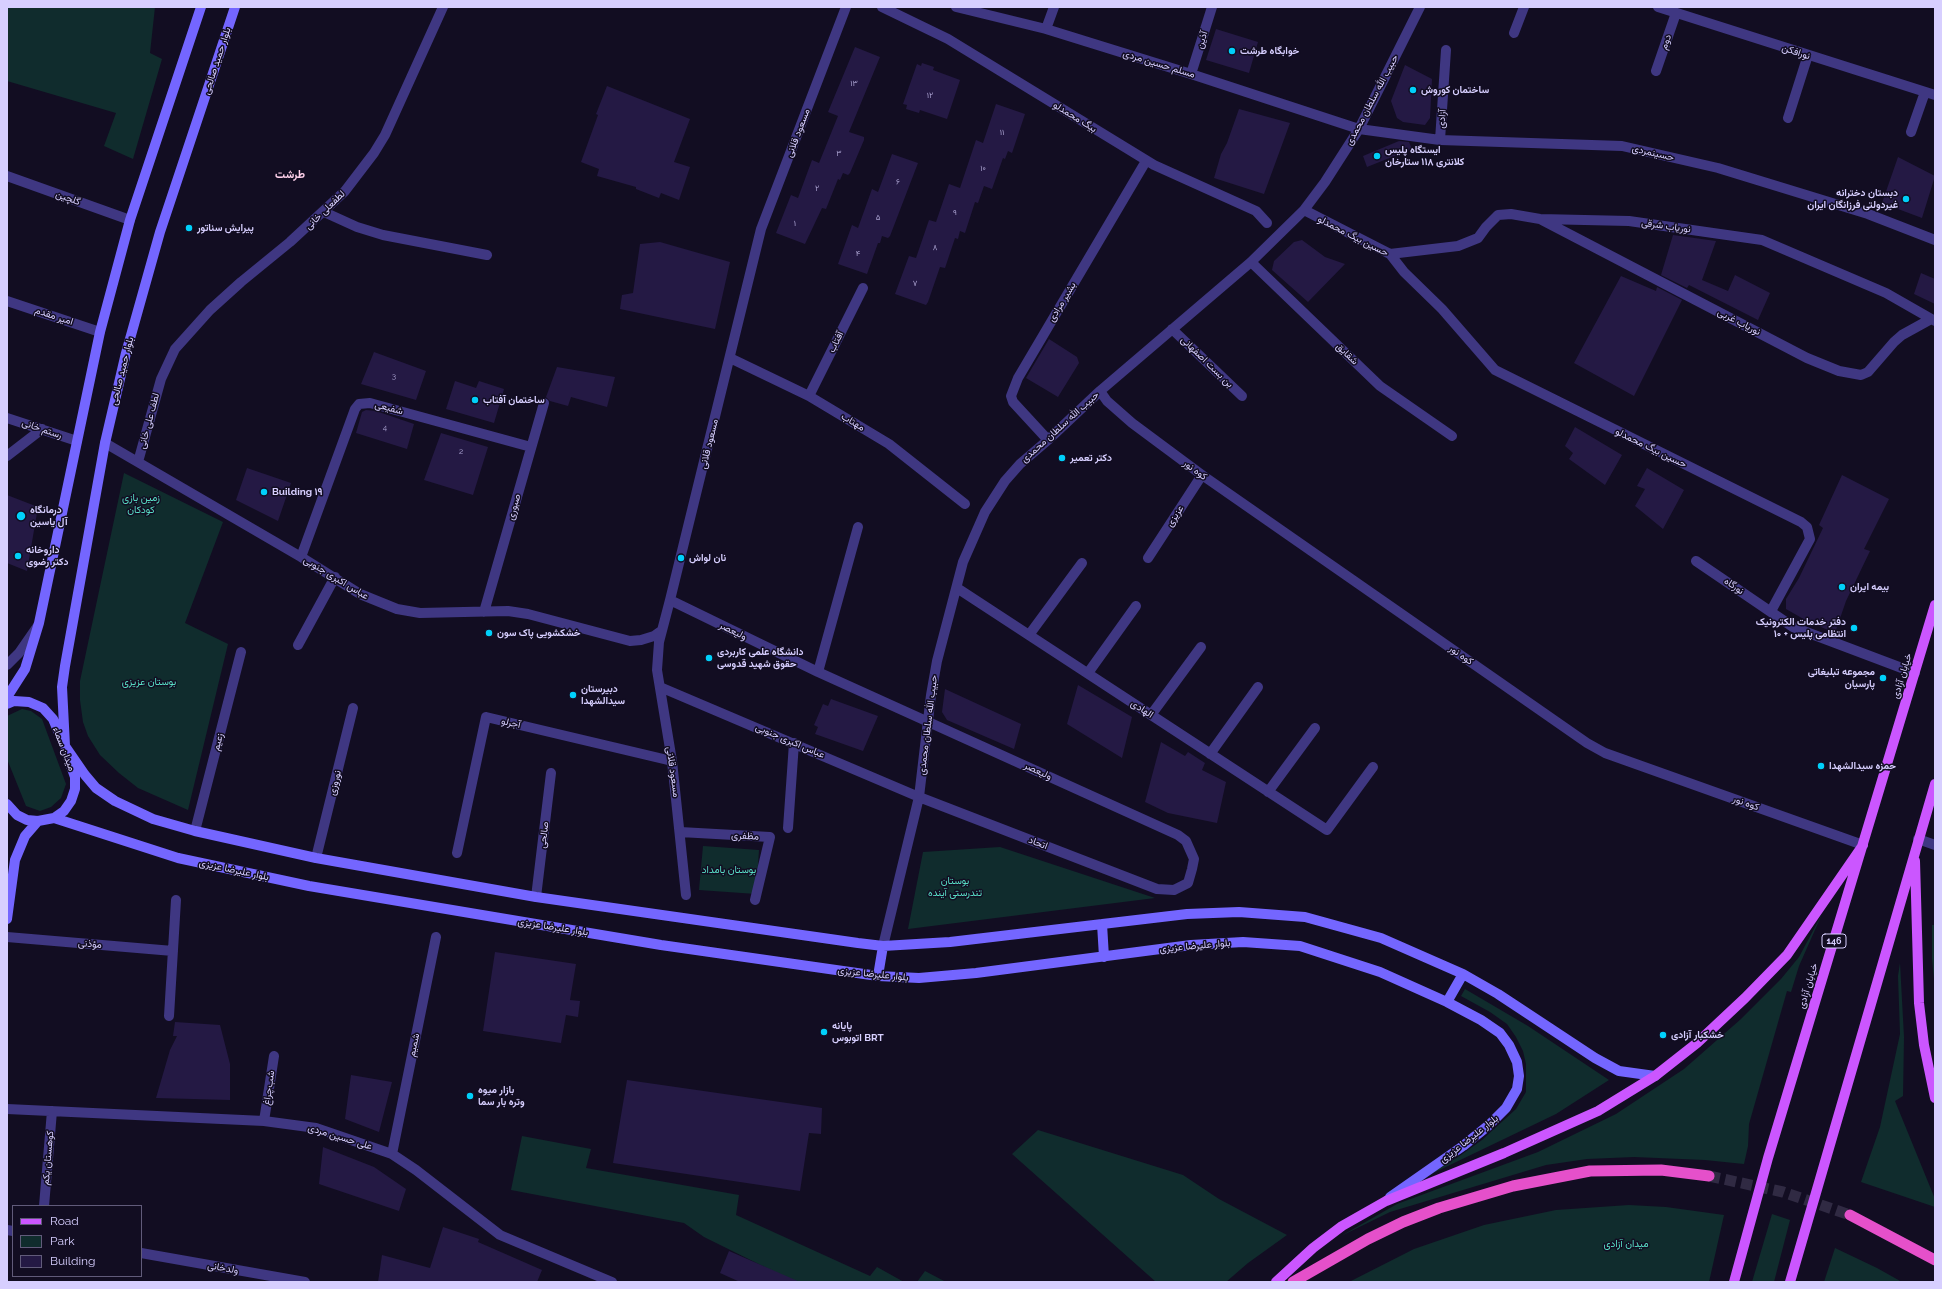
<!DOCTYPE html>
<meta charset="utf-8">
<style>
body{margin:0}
#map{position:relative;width:1942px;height:1289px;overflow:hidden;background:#120d22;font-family:Raleway,sans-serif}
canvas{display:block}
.frame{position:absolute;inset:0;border:8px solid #d7cfff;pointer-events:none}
.legend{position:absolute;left:12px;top:1205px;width:130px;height:72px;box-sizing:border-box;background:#120d22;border:1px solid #615b7a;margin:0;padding:5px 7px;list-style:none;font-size:12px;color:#d7cfff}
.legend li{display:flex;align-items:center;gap:8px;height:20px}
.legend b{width:20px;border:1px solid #615b7a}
</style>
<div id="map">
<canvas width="1942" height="1289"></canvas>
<div class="frame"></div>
<ul class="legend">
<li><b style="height:5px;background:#cb56ff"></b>Road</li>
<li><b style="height:11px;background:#102c2d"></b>Park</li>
<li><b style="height:11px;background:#241944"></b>Building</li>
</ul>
</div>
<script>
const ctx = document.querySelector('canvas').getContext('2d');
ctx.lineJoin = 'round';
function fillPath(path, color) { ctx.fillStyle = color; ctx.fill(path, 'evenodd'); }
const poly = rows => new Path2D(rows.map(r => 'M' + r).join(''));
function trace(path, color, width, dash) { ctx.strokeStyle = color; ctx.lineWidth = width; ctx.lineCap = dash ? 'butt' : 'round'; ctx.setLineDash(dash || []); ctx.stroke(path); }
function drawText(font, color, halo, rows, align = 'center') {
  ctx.font = font + ' Raleway,Vazirmatn,sans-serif'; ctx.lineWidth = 3; ctx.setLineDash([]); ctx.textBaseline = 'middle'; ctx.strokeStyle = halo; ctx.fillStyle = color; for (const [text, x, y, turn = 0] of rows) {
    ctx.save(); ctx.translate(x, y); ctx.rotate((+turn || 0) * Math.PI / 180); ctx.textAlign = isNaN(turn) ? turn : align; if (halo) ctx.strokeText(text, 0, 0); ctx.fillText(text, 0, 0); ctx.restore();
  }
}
fillPath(poly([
 [7,7,155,7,150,53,162,59,133,159,104,146,116,113,7,81],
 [124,473,223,522,185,623,228,644,188,810,138,788,119,773,100,755,88,736,83,722,80,700,80,681],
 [22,709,31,711,42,719,66,784,61,798,51,807,40,811,26,806,7,759,7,716],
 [703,846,759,850,756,894,699,890],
 [1000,847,1155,898,908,929,923,852],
 [1822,914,1799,966,1791,992,1787,991,1749,1124,1748,1146,1744,1164,1705,1160,1634,1157,1587,1159,1546,1165,1390,1212,1341,1236,1397,1204,1538,1152,1616,1114,1684,1069,1741,1019,1781,979,1799,957],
 [1932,925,1935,925,1935,989,1932,959],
 [1900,963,1904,1037,1903,1096,1895,1101,1935,1199,1935,1207,1861,1182,1880,1127,1900,1034,1898,976],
 [1465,989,1528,1026,1609,1080,1556,1114,1427,1176,1461,1155,1482,1140,1516,1109,1526,1092,1526,1064,1523,1051,1516,1037,1507,1024,1490,1012,1461,996],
 [1038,1130,1183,1175,1219,1199,1287,1235,1248,1263,1226,1282,1156,1282,1012,1154],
 [522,1136,591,1149,586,1168,739,1195,736,1215,870,1276,877,1267,904,1282,795,1282,704,1237,684,1223,511,1190],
 [1629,1205,1666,1207,1724,1215,1709,1282,1349,1282,1414,1249,1484,1225,1556,1210],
 [1772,1214,1790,1220,1774,1282,1752,1282],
 [1835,1248,1877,1268,1902,1282,1824,1282],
 [925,1271,946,1282,917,1282]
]), '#102c2d');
fillPath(poly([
 [1216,29,1258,42,1249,73,1206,60],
 [855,47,880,57,849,132,864,137,864,140,850,173,848,175,843,173,840,180,838,179,826,209,822,208,805,244,776,233,791,195,798,198,812,160,819,163,838,116,828,112],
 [922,63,934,67,933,70,960,80,947,119,920,110,919,113,906,109,907,105,903,104,917,64,921,66],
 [1405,65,1432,79,1430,118,1425,125,1403,122,1397,118,1391,101],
 [607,86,690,119,674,162,690,167,679,200,661,193,659,198,636,189,636,187,597,176,599,169,581,162,598,115,596,114],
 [996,104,1025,114,1012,153,1008,151,1005,159,1003,158,992,189,984,186,978,203,975,202,965,233,960,231,958,239,955,238,945,268,940,267,928,302,926,305,895,294,909,256,916,258,929,220,936,222,949,184,960,188,976,140,983,143],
 [1239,109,1290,123,1264,194,1214,178,1221,154,1227,143],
 [1399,141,1409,142,1412,149,1367,167,1363,156],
 [892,154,918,163,890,236,888,238,882,236,880,243,878,243,867,274,838,264,852,225,858,228,872,189,878,192],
 [1898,157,1935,176,1922,218,1882,203],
 [1673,235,1716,241,1702,280,1728,291,1735,275,1770,293,1758,320,1689,285,1687,288,1661,275],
 [1302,240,1325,257,1345,264,1308,302,1272,270,1274,261,1294,242],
 [660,242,730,262,715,329,620,309,622,295,633,293,640,244],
 [1921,273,1935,279,1935,304,1914,294],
 [1621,276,1656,291,1657,287,1682,300,1634,396,1574,363],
 [1049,339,1077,357,1079,363,1058,397,1026,378],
 [374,352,426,371,416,400,361,384],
 [557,367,615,377,607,407,571,397,568,406,550,401,546,397],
 [455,381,476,388,479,381,504,389,494,423,446,409],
 [366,410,376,411,414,424,407,449,356,433,362,412],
 [1575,427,1622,455,1605,485,1569,459,1573,453,1565,446],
 [441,433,488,447,473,495,424,480],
 [247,468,291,483,278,521,236,500],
 [1647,468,1684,490,1663,529,1635,506,1645,489,1637,486],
 [1842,475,1889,499,1864,549,1870,551,1846,601,1835,633,1807,621,1786,609,1786,599,1799,578,1823,528,1819,525],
 [7,495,38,507,27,571,7,563],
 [1078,685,1132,717,1122,758,1067,724],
 [945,689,1021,724,1014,749,947,720,942,712],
 [831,699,878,716,863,751,815,734,818,727,814,725,823,704,828,706],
 [1161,742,1185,756,1188,752,1205,763,1202,770,1226,782,1217,823,1168,813,1145,802],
 [495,952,576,964,570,1000,580,1001,578,1017,566,1015,561,1043,483,1031],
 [175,1022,220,1025,230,1064,230,1100,156,1098,170,1050,177,1036,173,1036],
 [351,1075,392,1082,379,1132,345,1119],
 [627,1080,822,1108,821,1134,809,1133,800,1191,613,1163],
 [323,1147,374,1167,406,1189,399,1211,319,1184],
 [443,1227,479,1239,478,1242,542,1270,537,1282,378,1282,382,1255,430,1268],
 [729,1251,800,1282,740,1282,720,1273]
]), '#241944');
trace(poly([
 [1709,1176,1783,1192,1850,1215]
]), '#302a43', 11, [11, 5.5]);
trace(poly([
 [882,7,948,39,1154,165,1256,211,1267,223],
 [956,7,1046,29,1191,74,1359,129,1440,140,1622,146,1718,168,1868,214,1935,240],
 [1658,7,1935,95],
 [1046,29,1054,7],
 [1514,33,1524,7],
 [1656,71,1676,13],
 [1191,74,1212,7],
 [1788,118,1808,55],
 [1911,132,1925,92],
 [1440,140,1446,50],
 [7,176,130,220],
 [1304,210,1390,254,1404,272,1442,309,1495,370,1801,522,1807,527,1810,539,1771,611],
 [324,212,357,227,383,235,487,255],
 [1542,220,1807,358,1839,371,1861,375,1868,372,1894,342,1902,335,1931,319],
 [1390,254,1458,246,1478,238,1486,227,1498,215,1511,214,1540,219,1629,221,1762,240,1886,293,1935,321],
 [1251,262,1380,386,1452,436],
 [7,301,100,332],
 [1172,329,1242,396],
 [730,358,809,396,889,444,965,504],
 [1100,391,1107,401,1132,423,1202,475,1587,743,1605,753,1863,845],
 [809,396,863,288],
 [7,418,77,441],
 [1048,440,1013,402,1011,396,1018,378,1146,161],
 [105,443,301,557,360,594,397,609,420,613,508,611,528,614,630,641,641,640,654,636,661,631],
 [7,456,42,429],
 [138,462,161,379,175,349,210,310,241,282,290,242,345,191,374,153,385,135,443,7],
 [301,557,355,409,359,404,370,403,531,447],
 [1148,558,1202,475],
 [1696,561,1793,627,1915,673],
 [957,588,1327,830,1373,767],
 [484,612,544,403],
 [1029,635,1082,563],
 [298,645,335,577],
 [818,672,858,527],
 [1088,673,1136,606],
 [660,687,919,797,1157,889,1174,890,1188,883,1192,869,1194,859,1186,841,1178,835,818,672,670,600],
 [1151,715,1201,647],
 [1210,754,1258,687],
 [1268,792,1315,728],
 [788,828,794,743],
 [195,831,241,652],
 [680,832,770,837,755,900],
 [1918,839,1935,845],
 [457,853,486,717,672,761],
 [316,858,353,708],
 [686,895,672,761,657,670,659,642,670,600,761,229,846,7],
 [536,897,551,773],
 [7,937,173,951],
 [883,946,919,797,931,695,937,661,963,562,985,512,1005,481,1020,464,1048,440,1100,391,1251,262,1304,210,1325,182,1359,129,1420,7],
 [169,1016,176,900],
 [7,1109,264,1121,316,1128,392,1154,416,1170,500,1235,612,1282],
 [264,1121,274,1056],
 [392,1154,436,937],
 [44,1206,52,1111],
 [7,1230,13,1231],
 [141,1253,305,1282]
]), '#3f3782', 10);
trace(poly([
 [7,665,19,653,37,627]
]), '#3f3782', 10);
trace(poly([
 [235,7,160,232,126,353,105,443,65,666,62,687,65,746,85,775,96,788,115,801,153,819,195,831,316,858,536,897,858,943,883,946,950,942,1187,914,1239,912,1305,917,1381,938,1463,974,1498,994,1595,1058,1619,1071,1655,1076],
 [7,697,25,669,39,623,100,332,130,220,201,7],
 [7,704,14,701,29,702,43,708,53,719,62,740],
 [7,804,17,815,27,820,38,821,54,818,64,811,71,801,75,789,75,777,68,757],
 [54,818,178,858,309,886,661,945,878,976,919,978,976,973,1191,945,1243,942,1300,946,1380,972,1447,1002,1481,1020,1500,1033,1509,1045,1517,1062,1519,1076,1517,1089,1506,1108,1489,1125,1463,1146,1390,1197],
 [7,919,15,860,25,836,38,821],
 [1102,924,1104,957],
 [878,976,883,946],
 [1447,1002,1463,974]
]), '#7466ff', 10);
trace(poly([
 [1915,861,1919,1003,1924,1045,1935,1098],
 [1276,1282,1313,1248,1342,1226,1386,1201,1504,1153,1598,1111,1655,1076,1697,1043,1745,998,1787,955,1863,845],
 [1734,1282,1768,1158,1935,605],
 [1790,1282,1935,784]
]), '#cb56ff', 10);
trace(poly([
 [1850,1215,1935,1260],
 [1293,1282,1368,1239,1403,1222,1439,1208,1513,1186,1590,1171,1661,1170,1709,1176]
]), '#e550ca', 11);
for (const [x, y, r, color] of [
 [1232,51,4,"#00d0fa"],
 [1413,90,4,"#00d0fa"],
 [1377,156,4,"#00d0fa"],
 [1906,199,4,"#00d0fa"],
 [189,228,4,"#00d0fa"],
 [475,400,4,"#00d0fa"],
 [1062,458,4,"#00d0fa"],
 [264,492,4,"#00d0fa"],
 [21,516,5,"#00d0fa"],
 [18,556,4,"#00d0fa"],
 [681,558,4,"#00d0fa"],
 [1842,587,4,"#00d0fa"],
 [1854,628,4,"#00d0fa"],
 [489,633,4,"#00d0fa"],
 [709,658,4,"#00d0fa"],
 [1883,678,4,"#00d0fa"],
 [573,695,4,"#00d0fa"],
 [1821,766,4,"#00d0fa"],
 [824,1032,4,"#00d0fa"],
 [1663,1035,4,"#00d0fa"],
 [470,1096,4,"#00d0fa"]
]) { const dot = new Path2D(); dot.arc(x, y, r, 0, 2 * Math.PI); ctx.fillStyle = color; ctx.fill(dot); trace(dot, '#120d22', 1.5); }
drawText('8px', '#aaa2d0', null, [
 ["۱۳",854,84],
 ["۱۲",930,96],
 ["۱۱",1002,133],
 ["۳",839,154],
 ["۱۰",983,169],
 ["۶",898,182],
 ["۲",817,189],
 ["۹",955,213],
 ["۵",878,218],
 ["۱",795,224],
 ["۸",935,248],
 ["۴",858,254],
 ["۷",915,284],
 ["3",394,377],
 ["4",385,428],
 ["2",461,452]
]);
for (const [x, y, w] of [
 [1834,941,24]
]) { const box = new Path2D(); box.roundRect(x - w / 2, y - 7, w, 14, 3); ctx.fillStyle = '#120d22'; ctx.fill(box); trace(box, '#d7cfff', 1); }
drawText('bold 9px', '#d7cfff', null, [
 ["146",1834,941]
]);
drawText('10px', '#d7cfff', '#120d22', [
 ["آذین",1202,40,-73],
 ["دوم",1666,42,-71],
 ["نورافکن",1796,52,18],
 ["بلوار حمید صالحی",217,61,-72],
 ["مسلم حسین مردی",1159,64,17],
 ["حبیب الله سلطان محمدی",1372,100,-62],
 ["بیگ محمدلو",1075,117,32],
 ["آزادی",1442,119,-86],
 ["مسعود قلانی",798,133,-69],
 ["حسینمردی",1653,153,13],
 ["گلچین",68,198,20],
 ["لطفعلی خانی",325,210,-44],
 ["نوریاب شرقی",1666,226,8],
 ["حسین بیگ محمدلو",1353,236,27],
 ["بشیر مرادی",1062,302,-59],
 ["امیر مقدم",54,316,18],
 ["نوریاب غربی",1739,322,27],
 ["آفتاب",836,342,-64],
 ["شقایق",1347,354,44],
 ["بن بست اصفهانی",1207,362,44],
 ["بلوار حمید صالحی",122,371,-76],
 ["شفیعی",389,408,15],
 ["لطف علی خانی",149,421,-75],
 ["مهتاب",853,422,31],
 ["حبیب الله سلطان محمدی",1060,427,-42],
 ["رستم خانی",42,429,19],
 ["مسعود قلانی",709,444,-76],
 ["حسین بیگ محمدلو",1651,448,26],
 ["کوه نور",1195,470,36],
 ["صبوری",514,507,-74],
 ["عزیزی",1175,516,-57],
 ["عباس اکبری جنوبی",336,578,31],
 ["نورگاه",1734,586,34],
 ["ولیعصر",733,631,26],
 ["کوه نور",1461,655,35],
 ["خیابان آزادی",1902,676,-73],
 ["الهادی",1142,709,33],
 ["آجرلو",511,723,13],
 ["حبیب الله سلطان محمدی",928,725,-83],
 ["عباس اکبری جنوبی",790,741,23],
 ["زعیم",218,742,-76],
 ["میدان سماء",64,749,69],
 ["ولیعصر",1038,771,25],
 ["مسعود قلانی",673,772,82],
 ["نوروزی",335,783,-76],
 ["کوه نور",1746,803,20],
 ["صالحی",544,835,-83],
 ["مظفری",745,836,3],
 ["اتحاد",1038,843,21],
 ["بلوار علیرضا عزیزی",234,870,12],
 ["بلوار علیرضا عزیزی",553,927,9],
 ["مؤذنی",90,944,5],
 ["بلوار علیرضا عزیزی",1195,946,-5],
 ["بلوار علیرضا عزیزی",873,974,6],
 ["خیابان آزادی",1808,986,-73],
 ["شمیم",414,1045,-78],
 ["شب‌چراغ",269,1088,-82],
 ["علی حسین مردی",340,1137,17],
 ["بلوار علیرضا عزیزی",1469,1139,-38],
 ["کوهستان یکم",48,1158,-85],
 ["ولدخانی",223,1268,10]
]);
drawText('bold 10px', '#d7cfff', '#120d22', [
 ["خوابگاه طرشت",1240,51],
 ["ساختمان کوروش",1421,90],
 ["ایستگاه پلیس",1385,150],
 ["کلانتری ۱۱۸ ستارخان",1385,162],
 ["دبستان دخترانه",1898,193,"right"],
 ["غیردولتی فرزانگان ايران",1898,205,"right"],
 ["پیرایش سناتور",197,228],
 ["ساختمان آفتاب",483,400],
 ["دکتر تعمیر",1070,458],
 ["Building ۱۹",272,492],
 ["درمانگاه",30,510],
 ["آل یاسین",30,522],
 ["داروخانه",26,550],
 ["دکتر رضوی",26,562],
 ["نان لواش",689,558],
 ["بیمه ایران",1850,587],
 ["دفتر خدمات الکترونیک",1846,622,"right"],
 ["انتظامی پلیس + ۱۰",1846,634,"right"],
 ["خشکشویی پاک سون",497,633],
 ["دانشگاه علمی کاربردی",717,652],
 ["حقوق شهید قدوسی",717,664],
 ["مجموعه تبلیغاتی",1875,672,"right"],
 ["پارسیان",1875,684,"right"],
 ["دبيرستان",581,689],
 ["سیدالشهدا",581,701],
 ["حمزه سیدالشهدا",1829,766],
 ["پایانه",832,1026],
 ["اتوبوس BRT",832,1038],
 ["خشکبار آزادی",1671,1035],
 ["بازار میوه",478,1090],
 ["وتره بار سما",478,1102]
], 'left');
drawText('10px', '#59e1c8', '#120d22', [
 ["زمین بازی",141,498],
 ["کودکان",141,510],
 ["بوستان عزیزی",149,682],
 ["بوستان بامداد",729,870],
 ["بوستان",955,881],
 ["تندرستی آینده",955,893],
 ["میدان آزادی",1626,1244]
]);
drawText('bold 11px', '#ffd1eb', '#120d22', [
 ["طرشت",290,175]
]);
</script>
